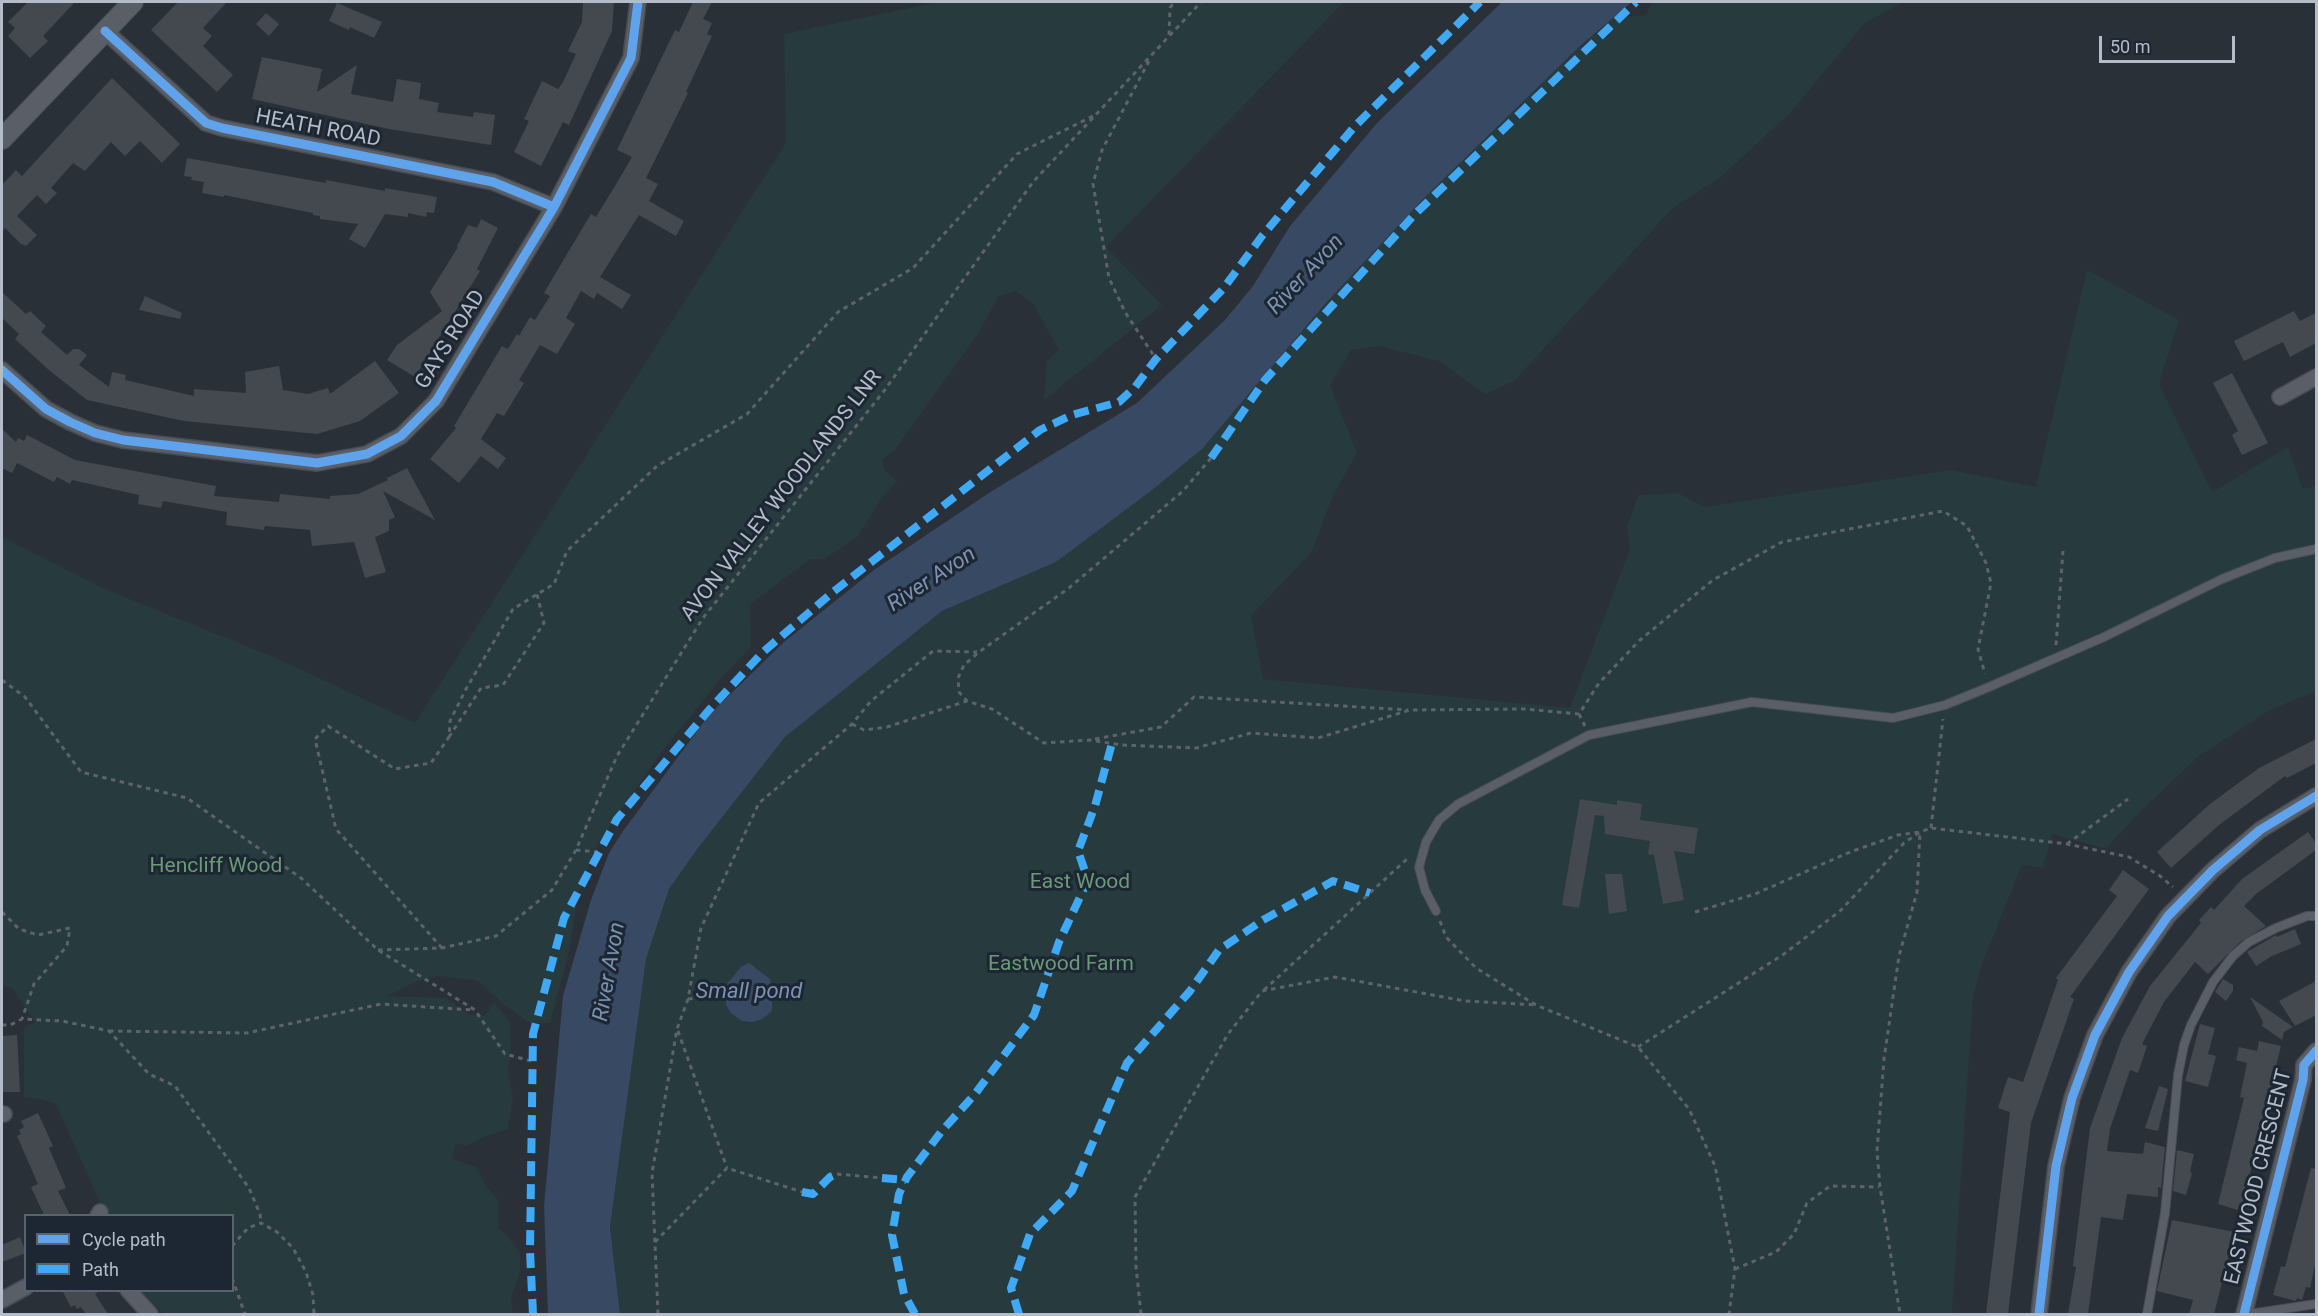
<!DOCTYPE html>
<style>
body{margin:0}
#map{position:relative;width:2318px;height:1316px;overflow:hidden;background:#2a3038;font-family:Roboto,sans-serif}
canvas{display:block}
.frame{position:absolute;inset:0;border:3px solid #b4bcc9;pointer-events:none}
.legend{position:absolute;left:24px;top:1214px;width:210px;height:78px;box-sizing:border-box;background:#1d2633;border:2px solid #59626f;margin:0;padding:8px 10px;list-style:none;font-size:18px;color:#b4bcc9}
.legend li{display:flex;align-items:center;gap:12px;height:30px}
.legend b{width:30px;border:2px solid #59626f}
.scale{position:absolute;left:2099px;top:36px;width:136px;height:27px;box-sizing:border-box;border:3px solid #b4bcc9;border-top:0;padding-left:8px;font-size:18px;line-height:21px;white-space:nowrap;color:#b4bcc9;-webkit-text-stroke:4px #1d2633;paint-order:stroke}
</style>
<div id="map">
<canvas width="2318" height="1316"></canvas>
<div class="frame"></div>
<ul class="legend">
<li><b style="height:8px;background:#60a3ed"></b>Cycle path</li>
<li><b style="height:8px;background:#3fa9f5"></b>Path</li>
</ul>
<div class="scale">50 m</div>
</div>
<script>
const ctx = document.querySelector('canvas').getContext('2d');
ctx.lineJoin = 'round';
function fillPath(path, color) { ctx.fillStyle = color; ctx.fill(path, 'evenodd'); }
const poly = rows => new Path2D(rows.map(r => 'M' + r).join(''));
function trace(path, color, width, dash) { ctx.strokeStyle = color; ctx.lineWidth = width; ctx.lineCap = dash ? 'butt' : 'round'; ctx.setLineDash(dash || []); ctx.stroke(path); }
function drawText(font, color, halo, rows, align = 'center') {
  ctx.font = font + ' Roboto,sans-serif'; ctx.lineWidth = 6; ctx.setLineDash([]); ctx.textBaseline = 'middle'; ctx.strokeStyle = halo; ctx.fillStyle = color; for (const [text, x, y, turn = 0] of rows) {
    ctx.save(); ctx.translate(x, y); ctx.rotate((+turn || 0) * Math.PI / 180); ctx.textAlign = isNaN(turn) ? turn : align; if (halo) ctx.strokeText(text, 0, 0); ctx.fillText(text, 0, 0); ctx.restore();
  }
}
fillPath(poly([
 [938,2,1344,2,1106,247,1162,305,1044,400,1047,361,1059,350,1034,305,1016,291,999,296,977,335,894,451,882,460,885,471,897,481,881,499,858,536,825,559,810,559,750,604,751,647,723,676,663,750,599,841,579,891,568,956,550,1023,531,1024,506,1006,478,981,440,976,415,982,387,996,446,998,470,1015,485,1016,494,1002,510,1022,511,1048,508,1071,513,1098,508,1129,483,1137,467,1146,456,1143,452,1159,476,1167,485,1185,498,1200,498,1228,508,1237,520,1253,520,1272,511,1298,513,1314,164,1314,141,1291,232,1290,232,1216,113,1215,101,1205,56,1104,46,1100,24,1097,24,1028,35,1022,13,989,2,985,2,537,107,590,274,657,415,723,786,143,784,34],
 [1652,2,1903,2,1865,23,1790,113,1722,176,1672,209,1514,381,1485,394,1439,361,1379,346,1351,350,1330,385,1357,453,1333,495,1312,552,1251,616,1263,679,1570,708,1630,549,1627,527,1639,495,1678,493,1704,507,1951,470,2036,487,2087,270,2179,320,2159,384,2212,492,2288,447,2303,489,2316,486,2316,691,2268,711,2198,757,2135,817,2106,849,2052,834,2043,868,2022,865,1980,970,1973,997,1952,1312,1953,1314,620,1314,610,1227,646,959,669,889,698,848,785,737,942,611,1056,562,1213,419,1591,19,1646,15]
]), '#273a3e');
fillPath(poly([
 [1502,2,1632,2,1582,44,1423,199,1324,305,1202,449,1152,490,1056,562,942,611,785,737,698,848,669,889,646,959,610,1227,620,1314,548,1314,544,1206,563,996,591,900,609,853,623,831,709,715,784,642,874,570,992,491,1137,403,1225,320,1253,286,1290,226,1378,122],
 [749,963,770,979,772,999,772,1011,762,1019,753,1022,742,1021,731,1013,726,1005,727,984,741,967]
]), '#384963');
fillPath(poly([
 [28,2,75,2,43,36,48,41,30,58,8,36,15,28,8,22],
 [178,2,227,2,203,28,212,36,203,46,233,75,217,92,151,30],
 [583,2,614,2,612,31,569,125,563,122,541,166,514,152,529,121,524,119,542,81,558,89,563,82,576,54,568,51,582,22],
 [693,2,712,2,703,19,712,23,707,34,712,36,686,92,688,93,646,178,658,184,649,201,684,221,676,236,639,215,600,277,631,295,622,309,597,293,594,299,581,291,566,318,575,324,557,354,540,345,519,380,524,383,504,416,497,413,481,439,506,458,498,469,481,456,459,483,430,459,456,428,454,426,502,346,508,349,517,334,519,336,530,317,535,320,550,296,544,293,570,249,591,214,596,217,618,181,632,157,617,150,675,30,679,32],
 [337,3,382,22,374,38,350,27,349,30,329,21],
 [266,13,279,24,269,36,256,24],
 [262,57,322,69,317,92,357,65,351,94,393,102,397,79,421,83,419,99,439,103,437,112,473,117,474,112,495,115,491,145,389,129,252,99],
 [112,78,180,144,162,163,140,141,125,156,111,142,85,171,73,163,51,188,57,193,46,204,37,195,17,216,37,235,26,246,23,244,22,245,5,228,2,232,2,185,16,170,22,176],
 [187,158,326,183,326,180,385,191,385,188,437,197,434,213,427,212,426,217,408,213,408,217,385,214,365,248,349,239,358,224,320,219,320,216,313,215,313,213,224,195,224,197,202,193,204,182,191,180,192,177,184,176],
 [481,219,498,228,477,269,480,271,415,377,387,360,397,345,442,311,430,292,458,247,457,246,468,225,477,228],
 [2,292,26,314,30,311,46,326,41,332,67,355,73,349,79,349,87,355,79,365,109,387,112,372,126,375,125,380,194,396,194,389,246,393,245,372,279,366,283,390,308,394,328,388,330,394,375,361,399,393,360,421,317,434,184,421,87,400,50,371,15,339,19,334,2,318],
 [145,296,182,313,180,319,139,310],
 [2294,311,2300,321,2316,313,2316,343,2290,357,2283,342,2244,361,2234,341],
 [2232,373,2268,443,2242,455,2232,435,2238,431,2213,383],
 [2,429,16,442,18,438,24,441,27,435,75,460,216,486,214,496,279,502,280,494,330,499,330,496,358,494,388,480,387,478,407,468,435,520,383,491,395,517,389,520,389,531,375,537,386,572,365,578,354,542,312,546,310,530,265,526,264,530,226,525,227,512,163,501,161,508,138,504,139,495,72,480,70,484,57,477,54,482,17,463,12,473,2,468],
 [2316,739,2316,763,2287,778,2285,776,2219,825,2171,868,2157,852,2210,804,2259,768],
 [1580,799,1617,805,1617,800,1642,804,1640,820,1698,828,1694,854,1674,851,1684,900,1663,904,1654,855,1648,854,1650,841,1605,834,1604,816,1595,815,1579,908,1562,905],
 [2308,832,2316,843,2316,850,2256,894,2244,906,2266,926,2240,942,2208,974,2195,962,2164,1002,2142,1044,2147,1046,2138,1073,2130,1070,2110,1129,2107,1151,2143,1154,2145,1142,2165,1147,2161,1188,2158,1187,2158,1197,2127,1194,2123,1220,2101,1217,2088,1314,2068,1314,2076,1267,2073,1266,2090,1128,2122,1038,2150,986,2201,923,2199,920,2211,907,2214,910,2242,879],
 [2123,870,2149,889,2070,997,2074,999,2031,1123,2008,1314,1986,1314,2010,1112,1998,1108,2008,1077,2023,1082,2058,980,2056,978,2117,896,2109,890],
 [1605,874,1622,874,1627,911,1609,914],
 [2295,929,2301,944,2272,956,2256,966,2247,952,2276,935,2277,937],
 [2223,979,2233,985,2233,991,2226,1001,2215,992],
 [2316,981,2316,1015,2295,1026,2279,1001],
 [2250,997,2293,1027,2284,1032,2282,1040,2262,1026,2263,1022],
 [2200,1024,2215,1028,2208,1054,2216,1056,2208,1087,2185,1081],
 [17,1035,20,1092,2,1092,2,1036],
 [2259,1041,2281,1046,2241,1211,2218,1204,2244,1098,2240,1097,2247,1063,2236,1060,2239,1047,2257,1051],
 [2159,1086,2168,1089,2158,1131,2145,1128],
 [38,1113,53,1146,49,1148,66,1188,58,1191,70,1215,44,1215,31,1187,38,1184,17,1136,21,1134,19,1130,24,1127,21,1121],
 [2177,1150,2194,1154,2190,1172,2192,1173,2186,1195,2173,1191],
 [2311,1168,2316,1169,2316,1261,2310,1288,2306,1287,2302,1300,2297,1298,2296,1301,2273,1295,2281,1266,2285,1267],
 [2172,1220,2235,1232,2214,1314,2189,1314,2193,1300,2157,1291],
 [20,1237,26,1253,2,1262,2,1245],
 [62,1290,101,1290,95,1294,108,1314,86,1314,81,1307,77,1309,75,1305,71,1307]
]), '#444950');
const service = poly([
 [1436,911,1425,890,1419,867,1426,842,1439,820,1458,804,1589,735,1752,702,1893,718,1945,705,1989,687,2104,637,2222,579,2275,558,2316,549],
 [2147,1314,2165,1213,2178,1075,2184,1045,2191,1025,2213,982,2233,956,2249,942,2276,928,2307,916,2316,916],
 [2249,1314,2316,1304]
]);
const minor = poly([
 [105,31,206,123,222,128,493,182,554,207],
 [2,370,46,409,70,422,95,433,123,440,317,463,367,454,401,436,436,401,554,207,631,58,638,2],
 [2280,397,2316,377],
 [2,1114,4,1114],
 [98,1216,100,1212],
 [128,1290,150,1314],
 [2,1300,26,1287],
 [2039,1314,2056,1166,2072,1098,2095,1035,2129,972,2168,916,2213,870,2260,830,2316,796],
 [2244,1314,2303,1080,2304,1065,2316,1051]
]);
const tertiary = poly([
 [2,139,133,2]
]);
trace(service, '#484c53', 10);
trace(minor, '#484c53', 18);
trace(tertiary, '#484c53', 22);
trace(poly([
 [1169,35,1170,8,1174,2],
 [1149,61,1102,150,1093,184,1109,278,1125,312,1156,359],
 [1211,458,1183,491,1069,588,979,652,964,665,958,678,959,692,967,701,992,709,1044,743,1090,740,1121,745,1196,748,1251,733,1318,738,1410,710,1524,709,1579,714,1599,683,1640,640,1713,580,1782,542,1943,511,1967,526,1986,563,1991,583,1978,649,1985,674],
 [2056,645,2063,551],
 [2,680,25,697,81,772,187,798,301,878,378,950,475,1010,505,1054,531,1061],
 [1579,714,1585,726],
 [852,724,864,730,887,727,967,701],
 [449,737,481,688,503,685,544,623,537,594],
 [1095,739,1161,727,1194,697,1408,710],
 [1931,828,1943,719],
 [2067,844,2128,799],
 [576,850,598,852],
 [2,912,19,929,38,935,70,928,67,946,34,984,22,1019],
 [1695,912,1755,894,1850,852,1898,835,1920,832,1917,892,1899,956,1884,1059,1877,1151,1880,1187,1900,1314],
 [1440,921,1446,937,1476,968,1536,1005,1638,1047,1689,1109,1715,1166,1735,1269,1729,1314],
 [442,948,336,829,315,739,328,726,395,769,431,763,449,737,450,721,466,689,513,609,554,584,567,551,657,466,747,414,838,312,913,268,1017,154,1095,115],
 [378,950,442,948,496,936,552,890,576,850,617,756,703,618,884,391,1033,182,1201,2],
 [1264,990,1407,859],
 [688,999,731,994],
 [2,1025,10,1025,22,1019,62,1021,109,1031,149,1074,175,1086,249,1188,260,1214,261,1223],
 [109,1031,247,1033,381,1004,473,1010],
 [678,1031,727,1168],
 [1638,1047,1784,954,1840,911,1904,843,1920,832,1931,828,2067,844,2129,857,2160,876,2173,887],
 [837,1174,882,1178],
 [655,1242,727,1168,802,1192],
 [232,1246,248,1228,261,1223,277,1232,293,1248,306,1272,313,1295,314,1314],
 [1735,1269,1776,1252,1794,1234,1807,1203,1830,1186,1879,1187],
 [232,1278,245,1314],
 [658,1314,652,1173,677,1029,688,999,701,928,759,803,852,724,871,701,933,651,977,652],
 [1141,1314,1136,1267,1135,1197,1228,1034,1262,991,1335,977,1465,1001,1536,1005]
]), '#5d636a', 3, [4.5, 4.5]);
trace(service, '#5a5e66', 8);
trace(minor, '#5a5e66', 15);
trace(tertiary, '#5a5e66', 20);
trace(poly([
 [1211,458,1265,380,1415,214,1636,2],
 [882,1178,906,1180],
 [802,1192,813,1194,830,1177,837,1174],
 [533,1314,530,1251,533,1034,564,918,617,819,709,710,763,652,833,592,1040,430,1072,415,1119,402,1135,387,1156,359,1223,289,1262,236,1355,126,1480,2],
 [915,1314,904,1294,892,1235,899,1194,907,1177,941,1132,975,1094,1034,1015,1059,942,1088,880,1078,851,1095,806,1112,743],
 [1019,1314,1011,1288,1030,1234,1072,1191,1127,1063,1190,991,1219,950,1263,920,1333,881,1370,893]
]), '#3fa9f5', 8, [15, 8]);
trace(poly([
 [105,31,206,123,222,128,493,182,554,207],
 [2,370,46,409,70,422,95,433,123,440,317,463,367,454,401,436,436,401,554,207,631,58,638,2],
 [2039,1314,2056,1166,2072,1098,2095,1035,2129,972,2168,916,2213,870,2260,830,2316,796],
 [2244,1314,2303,1080,2304,1065,2316,1051]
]), '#60a3ed', 9);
drawText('21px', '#b4bcc9', '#1d2633', [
 ["HEATH ROAD",318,129,11],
 ["GAYS ROAD",451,340,-58],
 ["AVON VALLEY WOODLANDS LNR",782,496,-52],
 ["EASTWOOD CRESCENT",2259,1177,-76]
]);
drawText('21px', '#6b9a76', '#1d2633', [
 ["Hencliff Wood",216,867],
 ["East Wood",1080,883],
 ["Eastwood Farm",1061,965]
]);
drawText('italic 22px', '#7c92b1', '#1d2633', [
 ["River Avon",1306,275,-47],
 ["River Avon",932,580,-33],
 ["River Avon",610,972,-80],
 ["Small pond",749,992]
]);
</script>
